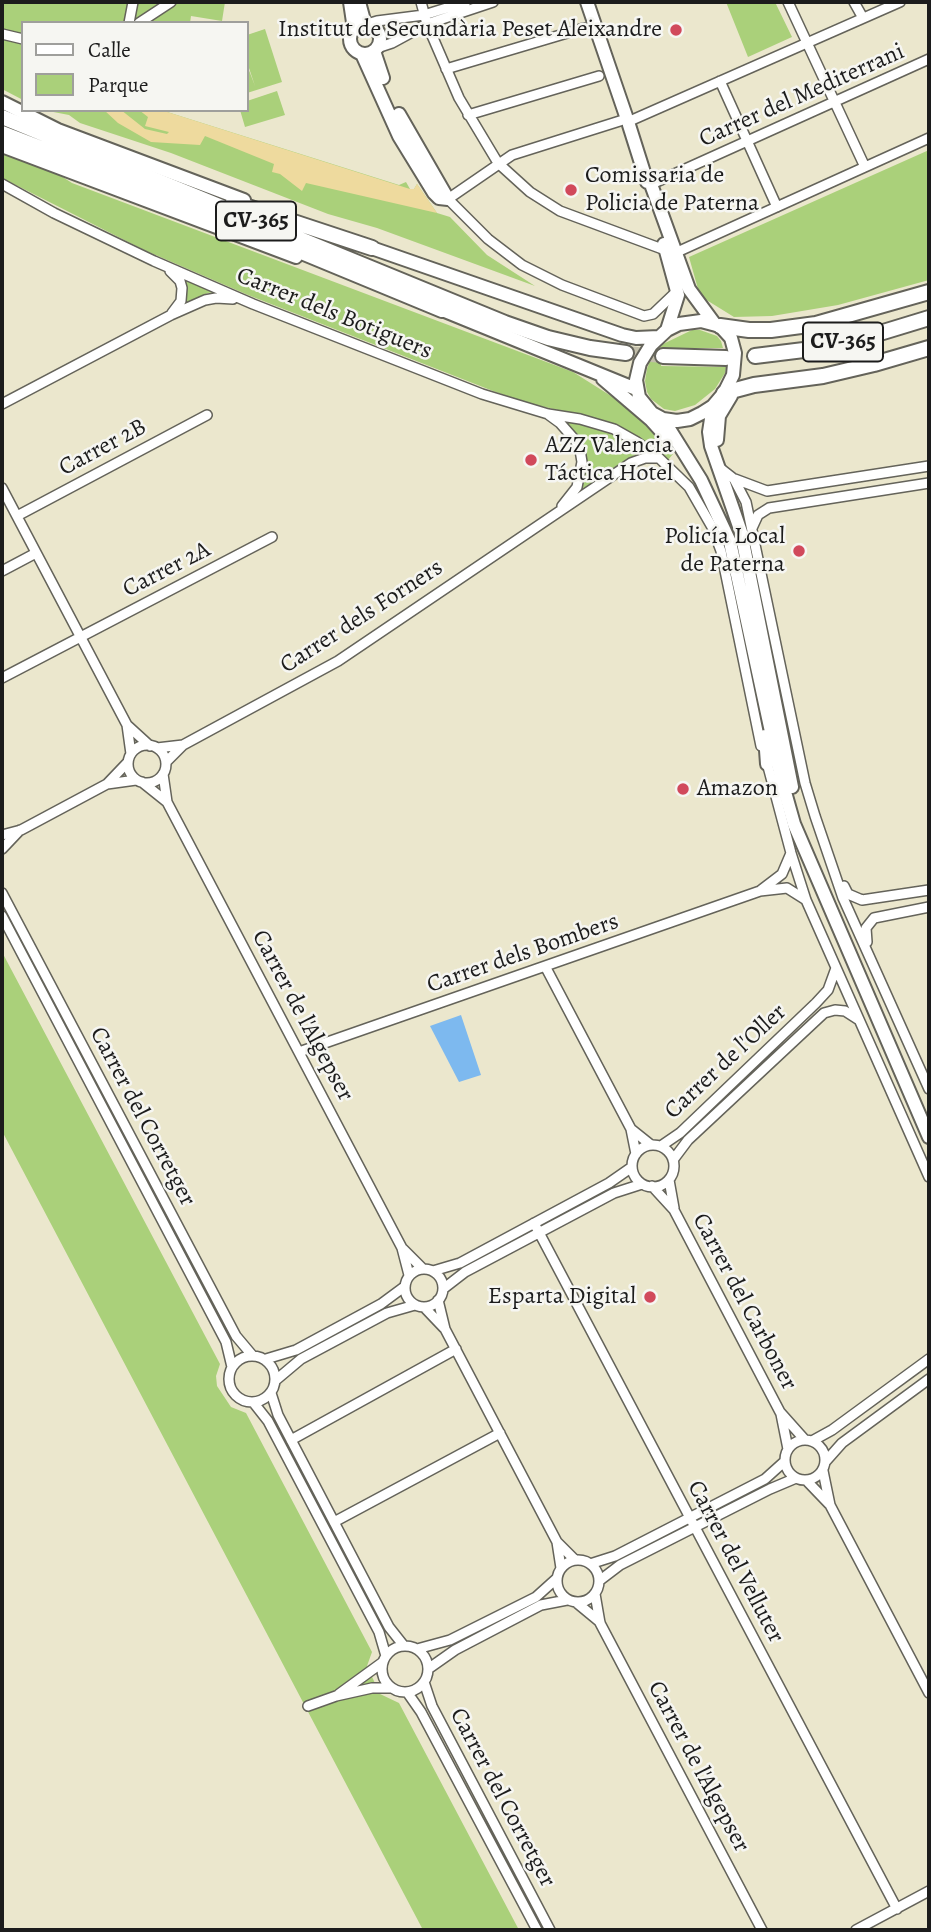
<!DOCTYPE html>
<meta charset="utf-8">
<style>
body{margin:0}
#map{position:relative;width:931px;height:1932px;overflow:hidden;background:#ebe7cd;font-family:Alegreya,serif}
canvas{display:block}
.frame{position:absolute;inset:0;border:4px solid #1c1c1c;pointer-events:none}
.legend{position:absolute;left:21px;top:21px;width:228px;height:91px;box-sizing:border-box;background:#f6f6f2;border:2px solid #9f9f9c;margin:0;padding:9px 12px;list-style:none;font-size:21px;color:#1c1c1c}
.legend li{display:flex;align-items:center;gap:14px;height:35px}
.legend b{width:35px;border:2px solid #9f9f9c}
</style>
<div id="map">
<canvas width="931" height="1932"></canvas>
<div class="frame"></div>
<ul class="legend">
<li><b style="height:9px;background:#fff"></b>Calle</li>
<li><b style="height:19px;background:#aad07a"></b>Parque</li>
</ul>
</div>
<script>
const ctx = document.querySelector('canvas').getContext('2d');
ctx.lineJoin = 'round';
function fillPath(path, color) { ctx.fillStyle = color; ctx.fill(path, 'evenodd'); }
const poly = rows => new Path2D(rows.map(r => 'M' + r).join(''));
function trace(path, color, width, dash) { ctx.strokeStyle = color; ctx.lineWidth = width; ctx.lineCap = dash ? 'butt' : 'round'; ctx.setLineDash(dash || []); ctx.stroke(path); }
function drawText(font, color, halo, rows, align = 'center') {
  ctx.font = font + ' Alegreya,serif'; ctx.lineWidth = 5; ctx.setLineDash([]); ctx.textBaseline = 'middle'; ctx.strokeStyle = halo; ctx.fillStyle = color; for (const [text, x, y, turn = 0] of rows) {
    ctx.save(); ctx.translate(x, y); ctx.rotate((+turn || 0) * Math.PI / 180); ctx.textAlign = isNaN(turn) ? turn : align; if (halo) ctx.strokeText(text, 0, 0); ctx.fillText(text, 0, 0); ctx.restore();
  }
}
fillPath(poly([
 [2,2,225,2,222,21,191,16,190,23,23,23,23,100,2,89],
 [726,2,775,2,792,37,748,57],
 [265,29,282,82,247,93,247,65,255,86,247,62,247,35],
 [277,91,285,115,245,127,240,110,247,110,247,101],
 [43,110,161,110,399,185,406,182,410,189,414,189,417,184,437,213,450,217,487,255,535,286,377,228,328,214,171,153,80,123,69,115],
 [929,150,929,280,838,305,772,316,734,317,700,296,689,257],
 [2,151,55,172,72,183,573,372,627,406,673,454,668,460,642,440,616,427,591,418,528,403,493,391,248,295,144,250,2,178],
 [183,278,216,292,208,293,185,304,187,290],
 [692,330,700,330,717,336,721,341,723,348,663,348,661,366,726,367,725,373,715,389,695,405,675,411,664,409,651,399,647,392,645,381,647,369,651,358,663,344],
 [566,421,595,427,610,433,643,452,633,456,579,493,585,465,581,442],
 [2,952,220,1364,216,1376,217,1386,231,1407,246,1413,372,1652,367,1666,380,1694,399,1703,519,1930,423,1930,2,1131]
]), '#aad07a');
fillPath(poly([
 [104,110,121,110,145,129,167,134,169,132,145,126,148,117,139,110,161,110,410,189,414,189,417,184,437,213,306,183,302,191,280,174,272,172,274,164,205,136,200,145,151,142,118,123]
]), '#eeda9e');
fillPath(poly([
 [461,1015,481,1075,459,1082,430,1026]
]), '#7db9ef');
trace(poly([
 [626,353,663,356]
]), '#c2beaa', 14, [14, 7]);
const street = poly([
 [421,2,427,24,459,98,498,163,530,192,560,211,665,250],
 [788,2,865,167],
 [854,2,863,18],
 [129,23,133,2],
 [139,23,171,2],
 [367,24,377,21,424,15,466,2],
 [2,34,23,39],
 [377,48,392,43,427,24,493,2],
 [446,69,584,28],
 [720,81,777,207],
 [468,115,599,76],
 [623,120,512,155,448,199,488,239,522,265,562,285,644,316,653,314,675,293],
 [632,120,900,2],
 [2,184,54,213,154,261,253,304,482,394,548,414,580,419,614,429,637,442,659,458,689,487,712,527,721,551,761,746],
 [652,184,929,59],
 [675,253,929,138],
 [170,271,180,281,182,288,181,301,172,313],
 [2,404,171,315,205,300,216,298,233,299],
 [549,415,560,423,575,440,580,450,582,462,577,487,562,506],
 [720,468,734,479,746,502,805,783,815,816,843,898,929,1089],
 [735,479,767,491,929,466],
 [2,488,127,725,131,754],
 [17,516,207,415],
 [752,528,758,515,769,508,929,483],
 [2,571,36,553],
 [2,678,272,537],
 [127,725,150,746],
 '128 764a19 19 0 1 1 38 0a19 19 0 1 1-38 0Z',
 [157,748,183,745],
 [766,759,791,853,806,900,929,1177],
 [166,762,183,745,338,661,631,463,645,458,659,458],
 [163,774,167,802,402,1248,409,1275],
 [142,782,167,802],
 [107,784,136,780],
 [2,835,21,830,107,784,128,762],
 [2,849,20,830],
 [844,886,848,894,862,900,929,890],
 [761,890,782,874,791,853],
 [2,893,236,1336,252,1355],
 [2,916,226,1342,232,1367],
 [867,942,866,928,874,918,929,907],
 [545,966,631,1129,636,1154],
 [299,1052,760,891,787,888,806,900],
 [631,1129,651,1145],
 '632 1166a21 21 0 1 1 42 0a21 21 0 1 1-42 0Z',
 [661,1146,680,1133,816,1003,828,990,836,968],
 [673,1160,688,1140,824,1013,835,1010,845,1011,859,1020],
 [669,1180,674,1208],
 [652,1186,674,1210,780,1412,805,1440],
 [534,1223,897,1909],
 [403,1249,422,1268],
 '405 1288a19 19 0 1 1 38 0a19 19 0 1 1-38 0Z',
 [433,1271,460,1263,609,1183,632,1167],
 [443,1289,465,1272,614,1193,642,1184],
 [438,1300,445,1329,557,1542,575,1560],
 [424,1307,444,1328],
 '229 1379a23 23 0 1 1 46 0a23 23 0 1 1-46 0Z',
 [266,1359,296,1350,381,1304,404,1287],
 [276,1380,301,1359,387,1313,415,1305],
 [271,1393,278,1415,389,1627,404,1646],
 [253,1402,268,1421,379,1632,386,1656],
 [781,1414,788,1449],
 '785 1460a20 20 0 1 1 40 0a20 20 0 1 1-40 0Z',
 [291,1440,456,1349],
 [812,1441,832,1430,929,1359],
 [826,1461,842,1443,929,1379],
 [823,1471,830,1505,929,1693],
 [806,1480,829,1504],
 [334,1522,500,1433],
 [557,1542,561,1568],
 '557 1581a21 21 0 1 1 42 0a21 21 0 1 1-42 0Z',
 [590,1564,615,1556,765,1479,785,1461],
 [599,1581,620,1565,770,1489,796,1478],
 [595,1594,600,1623,762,1930],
 [577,1603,600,1622],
 '382 1669a23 23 0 1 1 46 0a23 23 0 1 1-46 0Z',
 [417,1649,450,1640,536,1597,556,1579],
 [428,1669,455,1650,541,1605,567,1600],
 [424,1682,432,1706,550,1930],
 [407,1692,421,1712,537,1930],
 [339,1694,383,1662],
 [308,1706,336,1696,372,1688,392,1688],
 [856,1930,929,1891]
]);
const secondary = poly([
 [350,2,354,29],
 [359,2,365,24],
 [587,2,626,116],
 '350 39a15 15 0 1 1 30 0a15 15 0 1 1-30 0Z',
 [374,51,383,78],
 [362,54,399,136,434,193,439,198,448,199],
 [2,102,58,130,244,200],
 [399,114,448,199],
 [629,125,647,182],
 [2,146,296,257],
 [652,187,689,289,714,323],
 [664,244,678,295,667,330],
 [363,245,622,335,636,338,659,337],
 [435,307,636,389],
 [701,321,720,326,731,338,735,353,733,375,724,393,713,406,702,413,690,419,677,421,663,419,652,413,639,397,636,380,640,363,651,345,667,330,679,324,701,321],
 [603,379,651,420,669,440],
 [713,406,709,432,711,446,741,532,792,787],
 [663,419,701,480,730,542,781,778,794,824,929,1137],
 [717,440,719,416,731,396],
 [765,736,767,764]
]);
const primary = poly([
 [2,117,505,323,548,338,590,348,626,353],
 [2,133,266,235],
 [233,202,372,248],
 [258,234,442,310],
 [720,326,749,330,771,330,816,324,929,292],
 [663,356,726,358],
 [755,356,820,348,870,336,929,318],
 [724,393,754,385,823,376,874,364,929,348]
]);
trace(street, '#64635a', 12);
trace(secondary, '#64635a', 16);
trace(primary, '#64635a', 18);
trace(street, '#fff', 9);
trace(secondary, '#fff', 12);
trace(primary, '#fff', 14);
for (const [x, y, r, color] of [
 [676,30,7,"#d1495b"],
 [571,190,7,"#d1495b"],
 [531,460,7,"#d1495b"],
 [799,551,7,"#d1495b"],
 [683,789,7,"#d1495b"],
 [650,1297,7,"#d1495b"]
]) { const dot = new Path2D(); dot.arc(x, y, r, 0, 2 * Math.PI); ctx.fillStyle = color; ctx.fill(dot); trace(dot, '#f6f6f2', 2.5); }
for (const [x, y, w] of [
 [256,221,80],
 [843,342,80]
]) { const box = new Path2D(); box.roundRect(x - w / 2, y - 19.5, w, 39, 5); ctx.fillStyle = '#f6f6f2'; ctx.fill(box); trace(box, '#1c1c1c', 2); }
drawText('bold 23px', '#1c1c1c', null, [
 ["CV-365",256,221],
 ["CV-365",843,342]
]);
drawText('24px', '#1c1c1c', '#f6f6f2', [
 ["Institut de Secundària Peset Aleixandre",662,30],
 ["Comissaria de",585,176,"left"],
 ["Policia de Paterna",585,204,"left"],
 ["AZZ Valencia",545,446,"left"],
 ["Táctica Hotel",545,474,"left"],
 ["Policía Local",785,537],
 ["de Paterna",785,565],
 ["Amazon",697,789,"left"],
 ["Esparta Digital",636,1297]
], 'right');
drawText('24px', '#1c1c1c', '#f6f6f2', [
 ["Carrer del Mediterrani",802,96,-24],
 ["Carrer dels Botiguers",334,314,22],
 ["Carrer 2B",103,448,-28],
 ["Carrer 2A",167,570,-27],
 ["Carrer dels Forners",362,617,-33],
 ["Carrer dels Bombers",523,954,-19],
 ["Carrer de l'Algepser",302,1016,62],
 ["Carrer de l'Oller",726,1062,-43],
 ["Carrer del Corretger",142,1117,62],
 ["Carrer del Carboner",744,1302,62],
 ["Carrer del Velluter",735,1562,62],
 ["Carrer de l'Algepser",698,1767,62],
 ["Carrer del Corretger",502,1798,62]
]);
</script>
